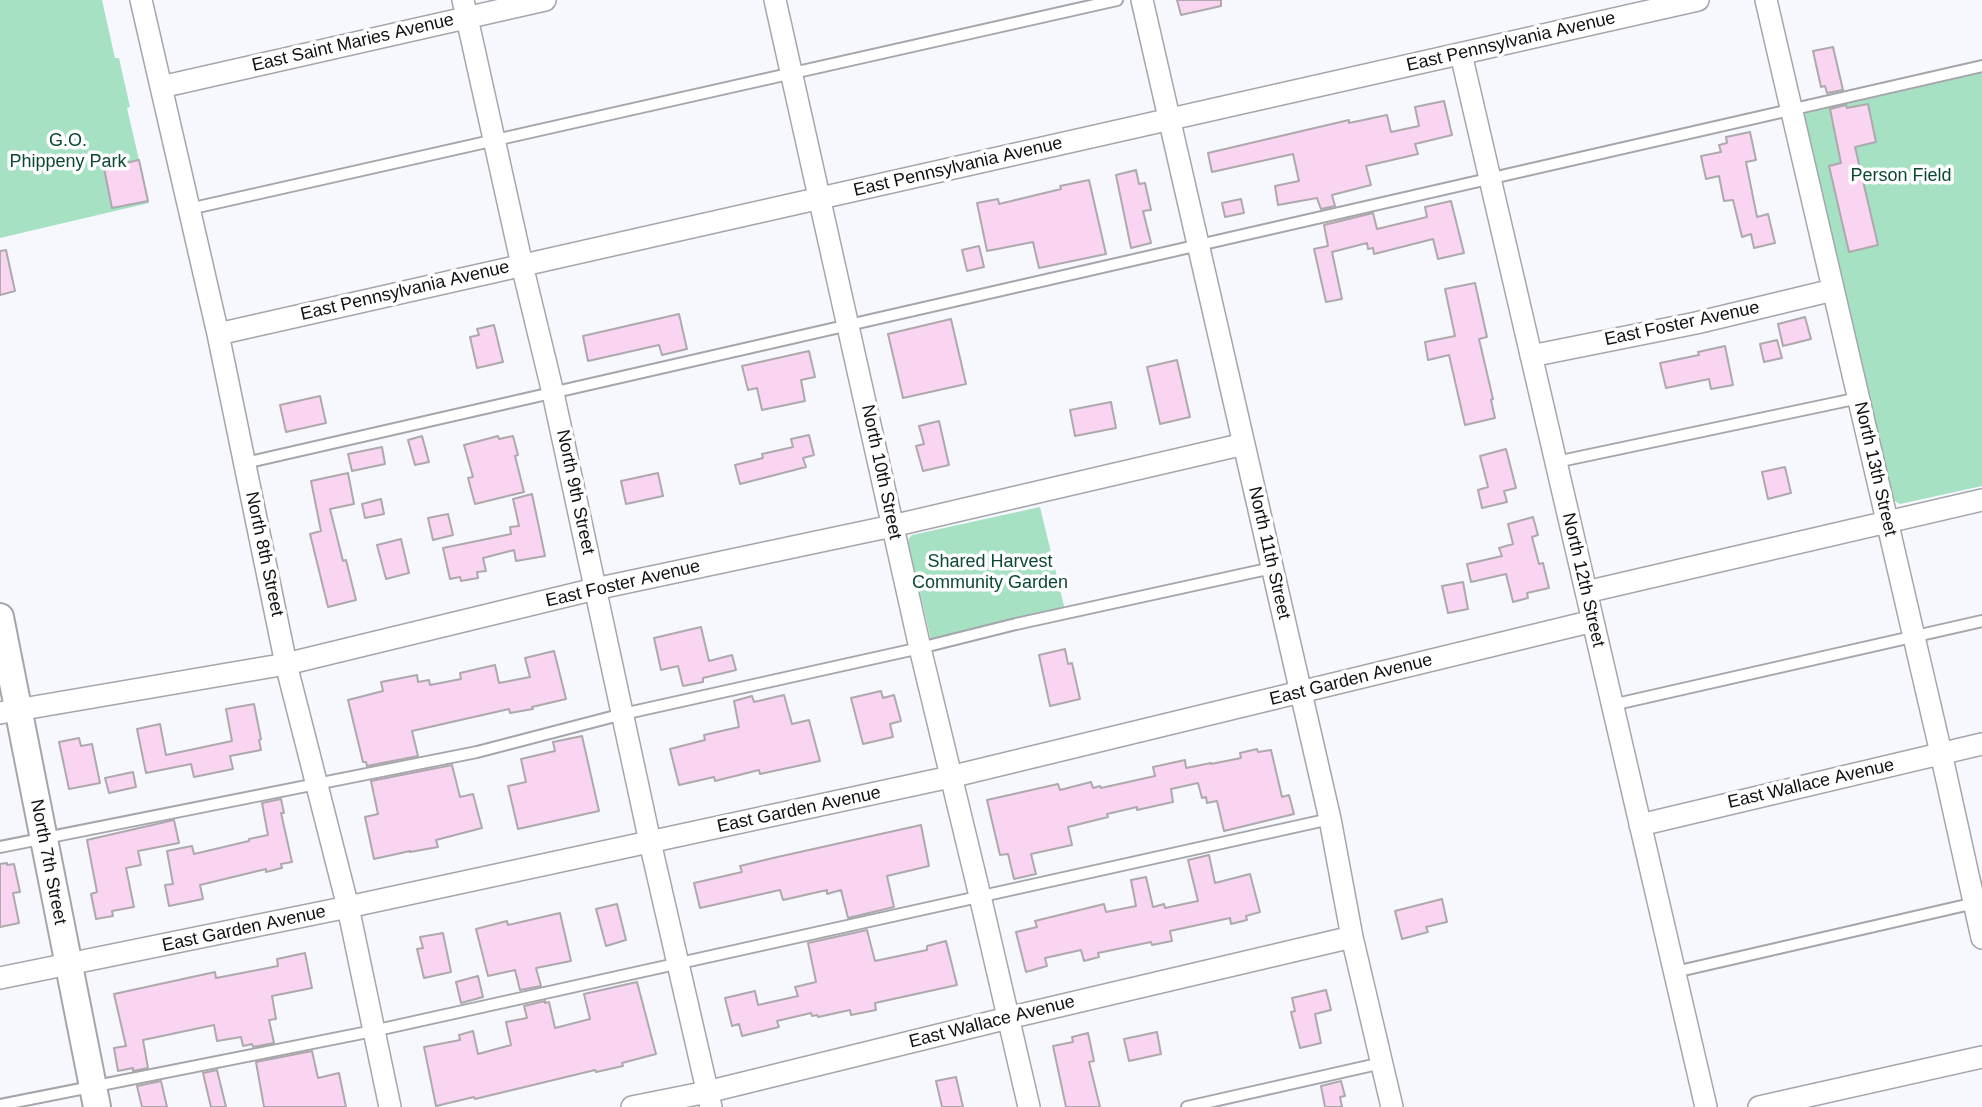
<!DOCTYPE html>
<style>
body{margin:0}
canvas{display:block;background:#f7f8fd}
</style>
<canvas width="1982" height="1107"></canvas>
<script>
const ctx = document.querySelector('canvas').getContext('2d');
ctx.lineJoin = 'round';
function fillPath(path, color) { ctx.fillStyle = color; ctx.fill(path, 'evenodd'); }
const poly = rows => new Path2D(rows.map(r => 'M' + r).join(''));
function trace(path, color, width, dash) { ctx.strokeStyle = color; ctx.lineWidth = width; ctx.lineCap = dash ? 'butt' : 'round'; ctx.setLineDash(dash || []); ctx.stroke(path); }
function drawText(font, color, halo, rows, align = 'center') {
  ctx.font = font + ' Helvetica,sans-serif'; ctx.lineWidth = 7; ctx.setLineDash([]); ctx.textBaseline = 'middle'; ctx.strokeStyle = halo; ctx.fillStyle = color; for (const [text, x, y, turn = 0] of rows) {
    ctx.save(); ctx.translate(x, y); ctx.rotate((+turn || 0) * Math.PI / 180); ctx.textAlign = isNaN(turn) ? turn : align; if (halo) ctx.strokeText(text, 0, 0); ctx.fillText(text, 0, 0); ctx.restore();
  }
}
fillPath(poly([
 [0,0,102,0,115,58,119,58,130,107,127,108,149,203,0,238],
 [1982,73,1982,486,1900,504,1891,499,1803,114],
 [1040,507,1065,610,931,640,908,542,909,538,912,535]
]), '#a6e1c4');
const building = poly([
 [1177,0,1221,0,1221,6,1181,15,1177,0],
 [1833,47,1843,90,1827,93,1825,86,1821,87,1813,51,1833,47],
 [1444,101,1452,135,1415,144,1418,154,1366,166,1371,185,1332,195,1335,206,1321,209,1317,198,1278,205,1275,186,1299,181,1293,154,1212,172,1208,153,1349,120,1349,123,1387,115,1391,132,1419,126,1415,107,1444,101],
 [1868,104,1876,142,1855,147,1878,245,1849,252,1829,166,1841,163,1830,109,1846,105,1847,108,1868,104],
 [1750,132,1756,160,1746,162,1757,217,1768,214,1775,243,1754,248,1751,234,1742,237,1733,200,1724,201,1719,176,1706,179,1701,156,1721,152,1719,145,1727,143,1726,137,1750,132],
 [139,160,148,201,112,208,104,168,139,160],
 [1136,170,1139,184,1145,183,1151,210,1143,211,1151,243,1131,248,1116,175,1136,170],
 [1089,180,1106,254,1039,268,1033,242,987,251,977,203,998,199,999,204,1061,189,1060,186,1089,180],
 [1241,199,1244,213,1225,217,1222,203,1241,199],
 [1451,201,1464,253,1438,259,1433,239,1374,254,1373,248,1368,249,1367,243,1332,252,1342,299,1326,302,1314,249,1328,246,1324,225,1373,213,1377,229,1427,217,1425,207,1451,201],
 [979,246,984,267,967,271,962,250,979,246],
 [6,250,15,291,0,295,0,251,6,250],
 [1475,283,1487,337,1479,339,1493,399,1491,400,1495,418,1465,425,1449,355,1428,360,1425,342,1455,336,1445,289,1475,283],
 [679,314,687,349,662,355,659,345,588,361,583,336,679,314],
 [1805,317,1811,339,1783,346,1778,324,1805,317],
 [951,319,966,384,903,398,888,334,951,319],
 [494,325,503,362,477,368,470,337,479,335,477,329,494,325],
 [1777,340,1782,358,1764,362,1760,344,1777,340],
 [1725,346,1733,385,1711,389,1709,379,1666,388,1660,363,1699,355,1698,352,1725,346],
 [809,351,815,377,801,380,805,401,762,410,757,388,748,390,742,366,809,351],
 [1177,360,1190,417,1160,424,1147,367,1177,360],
 [320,396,326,423,286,432,280,405,320,396],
 [1111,402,1116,428,1075,436,1070,410,1111,402],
 [939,421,949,465,923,471,916,446,924,444,919,426,939,421],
 [809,435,814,455,803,458,806,467,740,484,735,465,763,458,762,454,793,447,791,439,809,435],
 [422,436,429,462,415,465,408,440,422,436],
 [498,436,499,439,513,436,518,455,515,456,524,492,475,504,468,478,473,477,464,445,498,436],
 [382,447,385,464,352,471,348,454,382,447],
 [1506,449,1516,488,1504,491,1507,502,1482,508,1478,490,1488,487,1480,456,1506,449],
 [1785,467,1791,493,1768,499,1762,472,1785,467],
 [348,473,354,504,330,509,343,561,346,560,356,600,328,607,310,534,321,531,311,481,348,473],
 [658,473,663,496,626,504,621,481,658,473],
 [532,494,545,556,516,561,514,550,483,558,486,571,477,572,478,578,461,581,460,577,450,579,443,548,511,534,510,527,519,526,513,499,532,494],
 [381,499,384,514,365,518,362,504,381,499],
 [448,514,453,535,433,540,428,518,448,514],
 [1533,517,1538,535,1532,537,1539,564,1543,563,1549,588,1527,593,1528,598,1513,602,1506,574,1471,582,1467,564,1502,556,1499,548,1513,544,1508,524,1533,517],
 [401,539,409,573,386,579,377,545,401,539],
 [1463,582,1468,609,1448,613,1442,586,1463,582],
 [701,627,709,661,732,655,736,670,703,678,703,682,683,686,678,666,661,670,654,638,701,627],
 [1065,649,1068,664,1072,663,1080,699,1050,706,1039,655,1065,649],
 [554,651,566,699,532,707,533,709,510,713,509,709,412,731,418,756,367,766,366,762,363,762,348,700,383,691,381,682,417,675,418,682,429,680,430,685,461,679,460,673,495,665,499,683,530,677,525,658,554,651],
 [881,691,883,698,894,695,901,721,890,724,893,737,863,744,851,698,881,691],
 [784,695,792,724,809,720,820,761,760,774,759,770,715,781,714,777,679,785,670,749,705,740,704,735,739,727,734,701,752,696,754,702,784,695],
 [254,704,261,739,259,740,261,750,230,756,233,769,194,777,191,764,146,773,137,729,160,724,166,755,232,741,226,709,254,704],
 [582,736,599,811,518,829,508,786,526,782,521,759,555,751,553,742,582,736],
 [79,738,81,746,92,744,100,783,69,789,59,742,79,738],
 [1257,749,1258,752,1271,750,1282,797,1289,795,1294,814,1224,831,1217,801,1207,803,1206,797,1202,798,1198,783,1171,789,1173,802,1137,810,1137,807,1107,814,1108,817,1068,827,1072,845,1031,854,1036,874,1014,879,1008,854,1000,855,987,800,1058,784,1060,790,1091,782,1093,788,1100,786,1101,788,1155,776,1153,767,1185,760,1186,768,1211,763,1211,764,1241,758,1240,753,1257,749],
 [452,765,460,797,473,794,482,828,436,840,438,847,410,852,410,851,374,859,365,817,378,814,371,781,452,765],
 [133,772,136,787,109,793,105,778,133,772],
 [281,799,284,813,281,813,292,862,281,864,282,868,266,872,266,869,200,885,203,899,169,906,165,885,173,884,167,851,192,846,194,854,249,841,249,839,268,835,262,803,281,799],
 [174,820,179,843,138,851,141,865,126,868,134,907,112,911,113,916,96,919,91,894,97,892,87,840,174,820],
 [921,825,929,866,887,876,894,907,848,918,841,890,827,894,827,890,783,900,780,890,700,908,694,883,742,872,740,866,773,858,921,825],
 [1209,855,1215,883,1250,874,1260,912,1246,916,1247,920,1231,924,1230,918,1170,931,1172,941,1152,945,1151,942,1098,953,1099,957,1084,961,1081,950,1045,958,1047,966,1026,972,1016,932,1037,927,1035,921,1104,904,1106,912,1136,906,1131,880,1146,877,1153,907,1164,904,1165,908,1198,901,1188,860,1209,855],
 [7,863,7,865,14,864,20,892,13,893,19,923,0,927,0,864,7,863],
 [1442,899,1447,922,1426,927,1428,932,1402,939,1395,911,1442,899],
 [617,904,626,940,606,946,596,909,617,904],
 [560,913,571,961,536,968,541,986,520,990,515,970,488,976,476,929,507,921,508,925,560,913],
 [867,930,875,961,927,950,927,946,946,941,957,985,875,1003,876,1010,851,1015,850,1010,818,1017,817,1015,812,1016,811,1013,777,1021,779,1027,742,1036,739,1024,732,1026,725,998,755,991,758,1005,798,996,795,987,816,982,808,943,867,930],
 [443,933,451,972,424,978,417,949,423,948,420,937,443,933],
 [305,953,312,988,272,996,276,1019,269,1020,274,1043,253,1047,252,1044,243,1046,241,1037,217,1041,214,1025,143,1040,148,1068,133,1071,133,1068,118,1071,114,1048,126,1046,114,994,215,972,216,978,278,966,277,959,305,953],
 [478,976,483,997,461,1003,456,982,478,976],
 [637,982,656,1054,622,1063,623,1066,596,1072,595,1070,475,1099,474,1097,436,1106,424,1047,460,1040,459,1035,473,1031,478,1054,511,1045,506,1022,527,1018,524,1006,545,1001,545,1003,549,1002,555,1028,590,1019,584,994,637,982],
 [1326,990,1331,1010,1315,1014,1321,1043,1300,1048,1291,1012,1295,1011,1292,998,1326,990],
 [1157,1032,1161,1054,1129,1061,1124,1039,1157,1032],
 [1088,1033,1094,1061,1089,1062,1100,1107,1066,1107,1053,1046,1073,1042,1072,1037,1088,1033],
 [312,1051,318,1078,339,1073,346,1107,264,1107,256,1062,312,1051],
 [217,1070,226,1107,211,1107,203,1073,217,1070],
 [956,1077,963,1107,942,1107,936,1081,956,1077],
 [161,1081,167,1107,142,1107,137,1086,161,1081],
 [1341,1081,1345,1096,1340,1097,1342,1107,1325,1107,1321,1086,1341,1081]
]);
fillPath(building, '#f9d5f1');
trace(building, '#ada9ac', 2);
const service = poly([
 [189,209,1117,0],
 [1556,462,1859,398],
 [245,463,1982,66],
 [1612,705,1982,621],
 [0,847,477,752,623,714,920,648,1016,624,1272,568],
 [1675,972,1975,903],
 [0,1105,373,1031,1330,819],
 [1187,1107,1382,1063]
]);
const minor = poly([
 [141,0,218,334,286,664,348,907,390,1107],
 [463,0,522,265,553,393,650,842,711,1107],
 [775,0,920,648,980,896,1029,1107],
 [1142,0,1330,819,1352,937,1392,1107],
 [1766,0,1941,753,1982,938],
 [1461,54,1706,1107],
 [161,87,545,0],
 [218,334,1698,0],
 [1531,356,1696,323,1833,290],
 [1586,592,1982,500],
 [0,713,286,664,595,589,892,526,1244,444],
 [1640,825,1982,744],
 [0,978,348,907,950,777,1593,621],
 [632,1107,707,1092,1008,1018,1352,937],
 [1759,1107,1982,1057]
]);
const tertiary = poly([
 [0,617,97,1107]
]);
trace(service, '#a5a6ab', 14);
trace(minor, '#a5a6ab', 24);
trace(tertiary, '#a5a6ab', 30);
trace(service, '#fff', 10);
trace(minor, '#fff', 21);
trace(tertiary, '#fff', 26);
drawText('18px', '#101112', '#fff', [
 ["East Pennsylvania Avenue",1511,42,-13],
 ["East Saint Maries Avenue",353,43,-13],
 ["East Pennsylvania Avenue",958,167,-13],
 ["East Pennsylvania Avenue",405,291,-13],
 ["East Foster Avenue",1682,324,-12],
 ["North 13th Street",1875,469,77],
 ["North 10th Street",881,472,78],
 ["North 9th Street",575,492,78],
 ["North 11th Street",1269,553,77],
 ["North 8th Street",264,554,78],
 ["North 12th Street",1583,580,77],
 ["East Foster Avenue",623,584,-13],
 ["East Garden Avenue",1351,680,-14],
 ["East Wallace Avenue",1811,784,-13],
 ["East Garden Avenue",799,810,-12],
 ["North 7th Street",48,862,79],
 ["East Garden Avenue",244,929,-12],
 ["East Wallace Avenue",992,1022,-14]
]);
drawText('18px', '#0a4831', '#fff', [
 ["G.O.",68,141],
 ["Phippeny Park",68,162],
 ["Person Field",1901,176],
 ["Shared Harvest",990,562],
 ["Community Garden",990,583]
]);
</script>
